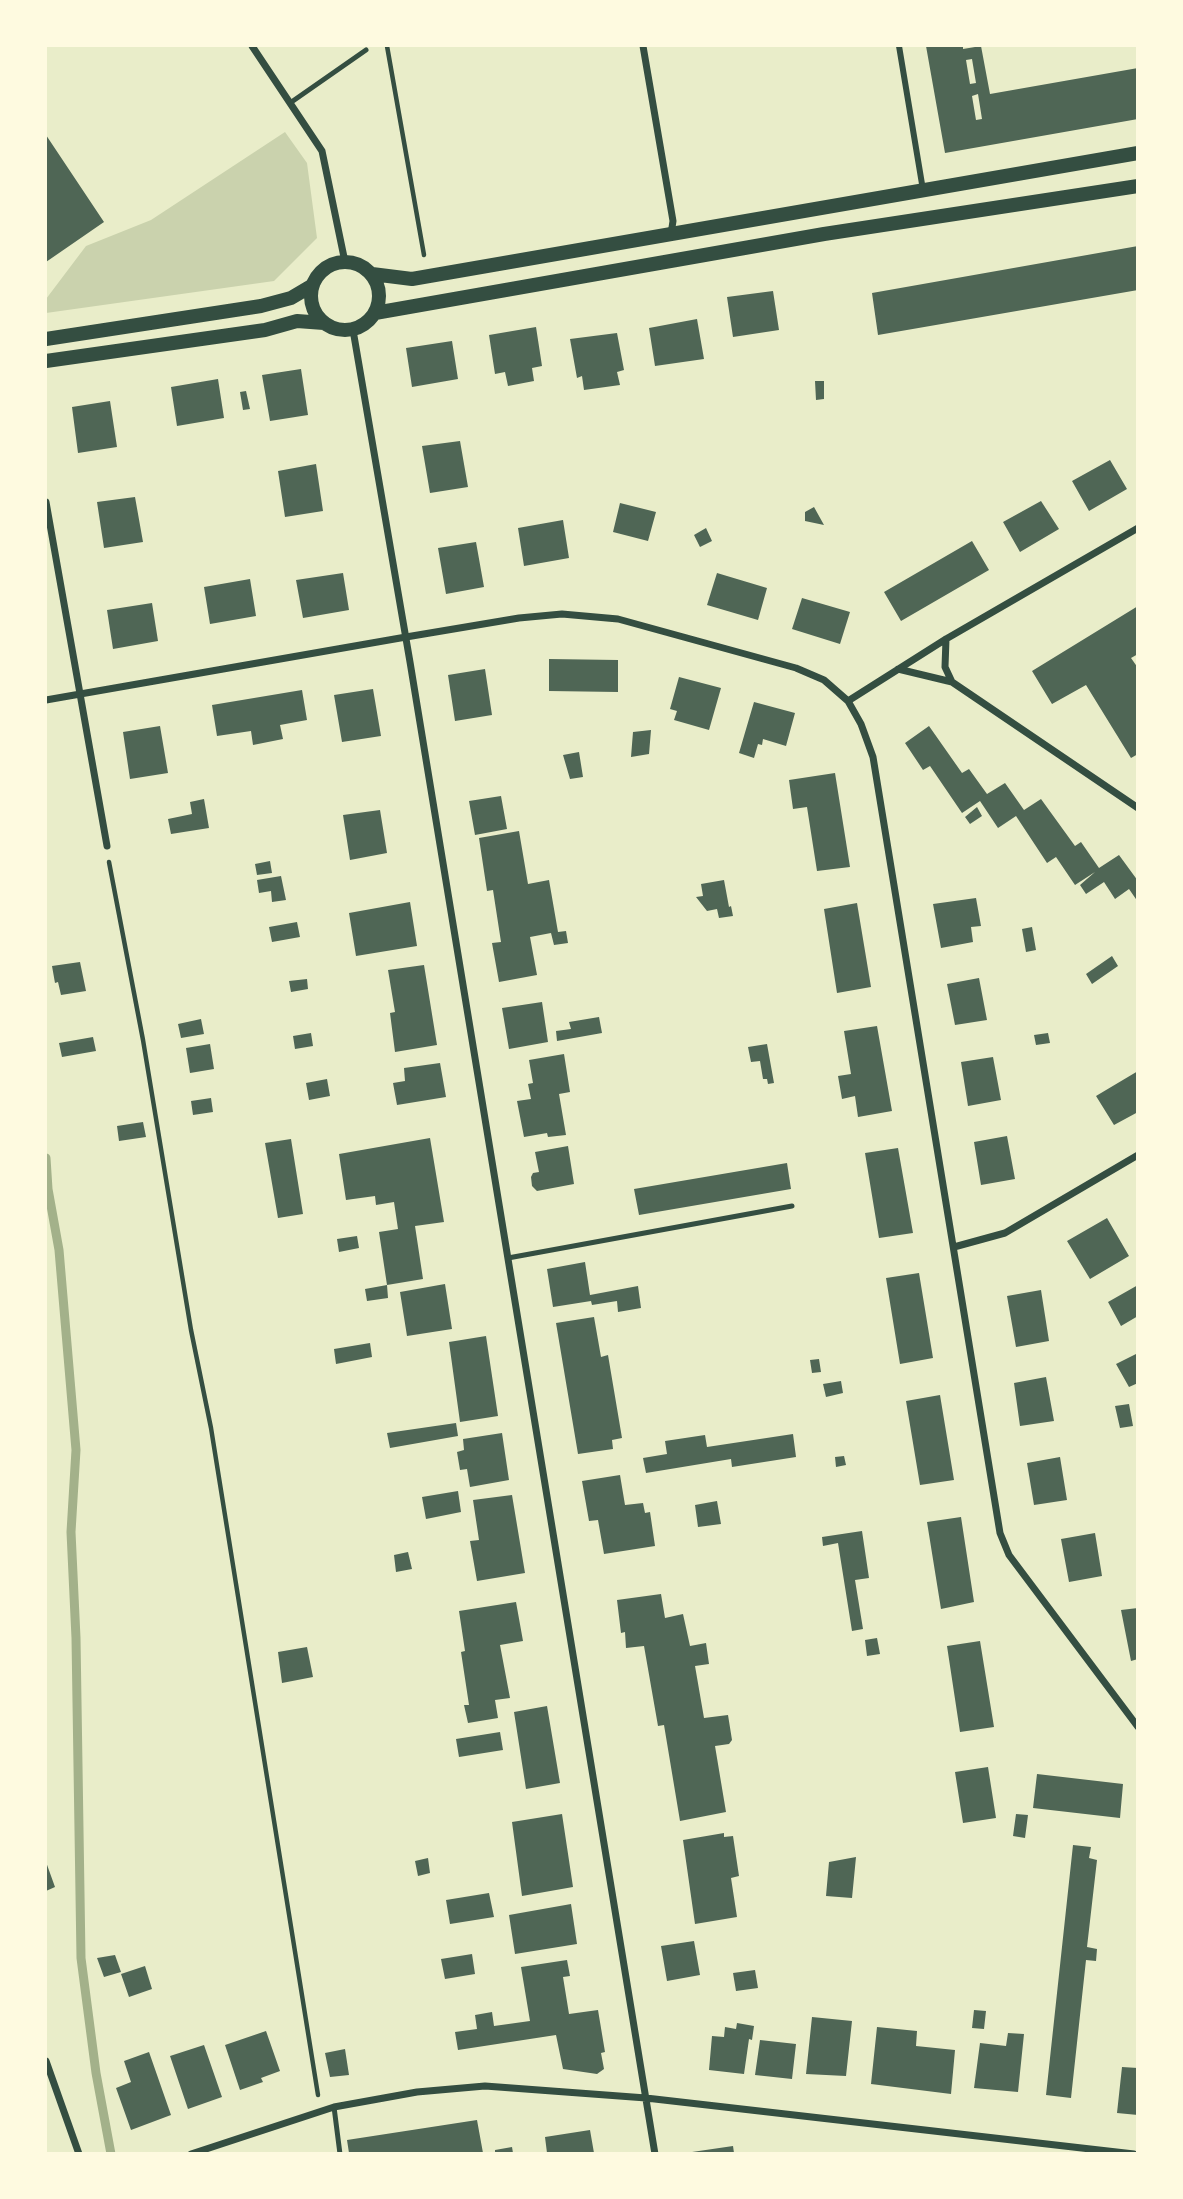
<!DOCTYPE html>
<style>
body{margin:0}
#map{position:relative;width:1183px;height:2199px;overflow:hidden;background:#e9edc9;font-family:"Source Sans 3",sans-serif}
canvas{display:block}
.frame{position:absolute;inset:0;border:47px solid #fefae0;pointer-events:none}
</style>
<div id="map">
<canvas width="1183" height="2199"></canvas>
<div class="frame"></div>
</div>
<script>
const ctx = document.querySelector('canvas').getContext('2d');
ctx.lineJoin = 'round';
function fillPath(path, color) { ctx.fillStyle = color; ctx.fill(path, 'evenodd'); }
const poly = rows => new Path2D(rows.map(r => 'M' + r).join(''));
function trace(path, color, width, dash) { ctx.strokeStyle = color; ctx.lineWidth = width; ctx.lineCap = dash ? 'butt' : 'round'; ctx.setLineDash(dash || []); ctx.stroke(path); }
fillPath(poly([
 [285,132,307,163,317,238,274,281,46,313,46,299,86,246,151,220]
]), '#cad2ad');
trace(poly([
 [46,1158,48,1189,59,1250,76,1450,71,1532,76,1638,81,1958,96,2073,111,2154]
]), '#a3b18a', 9);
fillPath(poly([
 [926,46,963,46,963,49,981,46,990,94,1138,68,1138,119,945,153],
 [972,59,976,83,970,84,966,60],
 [978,94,982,119,976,120,972,96],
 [46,135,104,222,46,262],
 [1138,246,1138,290,878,335,872,293],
 [773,291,779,330,733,337,727,297],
 [697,319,704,359,655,366,649,328],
 [536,327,542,366,532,368,534,381,508,386,505,372,495,374,489,335],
 [617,333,624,370,617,372,620,385,584,390,582,376,577,378,570,339],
 [452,341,458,379,412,387,406,348],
 [301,369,308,415,270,421,262,375],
 [218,379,224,418,177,426,171,387],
 [815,381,824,381,824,399,816,400],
 [246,391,250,409,243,410,240,392],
 [110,401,117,447,78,453,72,407],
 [460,441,468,487,430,493,422,446],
 [1110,460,1127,489,1089,511,1072,481],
 [316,464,323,511,285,517,278,471],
 [135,497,143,542,104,548,97,502],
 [1041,501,1059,529,1020,552,1003,522],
 [620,503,656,512,648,541,613,532],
 [814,507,824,525,805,521,805,512],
 [563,520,569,558,524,566,518,528],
 [706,528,712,541,700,547,694,535],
 [972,541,989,570,901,621,884,592],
 [476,542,484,587,446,594,438,548],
 [343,573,349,610,303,618,296,580],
 [717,573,767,588,758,620,707,605],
 [250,579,256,616,210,624,204,587],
 [802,598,850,612,840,644,792,629],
 [152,603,158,641,113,649,107,610],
 [1138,606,1138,654,1131,658,1138,668,1138,754,1131,758,1086,685,1052,704,1032,671],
 [549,659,618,660,618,692,549,691],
 [485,669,492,715,455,721,448,675],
 [679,677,721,688,709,730,674,720,677,711,670,709],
 [373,689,381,736,342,742,334,695],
 [302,690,307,720,280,725,283,739,253,745,251,731,217,736,212,705],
 [754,702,795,713,786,746,763,739,762,745,758,744,754,758,739,753],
 [160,726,168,773,130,779,123,732],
 [929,726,962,773,969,769,987,794,1005,783,1024,810,1041,799,1075,846,1081,842,1099,868,1119,855,1138,881,1138,902,1129,889,1115,899,1104,882,1086,894,1080,885,1095,872,1075,885,1056,857,1047,863,1016,816,998,828,980,801,962,813,930,766,923,770,905,743],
 [651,730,649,754,631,757,633,732],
 [579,752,583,777,570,779,563,755],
 [835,773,850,867,817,871,807,807,793,809,789,780],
 [501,796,507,829,475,835,469,801],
 [204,799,209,828,171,834,168,819,192,814,190,802],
 [977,807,982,816,970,824,965,817],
 [380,810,387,853,350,860,343,815],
 [519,831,528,884,549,880,558,932,566,931,568,943,554,945,551,933,530,937,537,975,499,982,492,943,501,942,493,890,487,891,479,838],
 [270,861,272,873,257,875,255,864],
 [281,876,286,900,272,902,271,891,259,893,257,880],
 [724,880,729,907,731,906,733,916,719,918,717,909,707,911,696,897,703,896,701,884],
 [976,898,981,926,971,927,973,942,941,948,933,904],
 [410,902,417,946,356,956,349,913],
 [857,903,871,987,837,993,824,909],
 [297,922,300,937,272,942,269,927],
 [1032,927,1036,950,1026,952,1022,929],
 [1112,956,1118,966,1092,984,1086,974],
 [80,962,86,991,61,995,58,982,55,983,52,966],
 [424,965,437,1045,395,1052,390,1013,395,1012,388,970],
 [979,978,987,1020,955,1025,947,984],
 [307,979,308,989,291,992,289,981],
 [542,1002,548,1042,509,1049,502,1008],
 [599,1017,602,1033,557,1041,556,1031,571,1029,569,1022],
 [201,1019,204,1034,181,1038,178,1024],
 [877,1026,892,1111,858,1117,855,1096,842,1099,838,1076,851,1074,844,1031],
 [311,1033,313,1046,295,1049,293,1036],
 [1048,1033,1050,1043,1036,1045,1034,1035],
 [93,1037,96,1051,62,1057,59,1043],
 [210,1044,214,1069,190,1073,186,1048],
 [767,1044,774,1083,768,1084,767,1079,763,1079,760,1061,751,1062,748,1047],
 [564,1054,570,1092,559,1094,566,1135,548,1137,547,1133,524,1137,517,1101,531,1099,528,1084,533,1083,529,1060],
 [993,1057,1001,1100,968,1106,961,1062],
 [440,1063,446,1097,397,1105,393,1083,405,1081,404,1068],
 [1138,1071,1138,1112,1114,1125,1096,1096],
 [327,1079,330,1096,309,1100,306,1083],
 [211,1098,213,1112,193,1115,191,1101],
 [143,1122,146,1137,119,1141,117,1126],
 [1007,1136,1015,1179,981,1185,974,1142],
 [430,1138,444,1222,415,1226,423,1279,387,1285,388,1298,367,1301,365,1289,387,1285,379,1232,398,1229,394,1202,376,1205,375,1196,346,1200,339,1154],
 [291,1139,303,1214,278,1218,265,1143],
 [568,1146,574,1184,537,1191,532,1186,531,1177,533,1173,539,1172,535,1152],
 [898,1148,913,1233,879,1238,865,1153],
 [787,1163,791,1189,639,1215,634,1189],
 [1107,1218,1129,1256,1090,1279,1067,1241],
 [357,1236,359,1248,339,1252,337,1239],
 [585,1262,590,1295,638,1286,641,1308,618,1312,617,1301,592,1305,591,1301,553,1307,547,1269],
 [919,1273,933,1358,900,1364,886,1278],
 [445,1284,452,1329,407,1336,400,1292],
 [1138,1285,1138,1316,1121,1326,1108,1302],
 [1041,1290,1049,1341,1016,1347,1007,1296],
 [594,1317,601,1357,608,1355,622,1438,612,1440,613,1449,578,1454,556,1323],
 [486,1336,498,1416,460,1422,449,1342],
 [370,1343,372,1357,336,1364,334,1349],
 [1138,1353,1138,1383,1129,1387,1116,1364],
 [819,1359,821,1372,812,1373,810,1360],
 [1046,1377,1054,1421,1020,1426,1014,1383],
 [841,1381,843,1393,826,1397,823,1384],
 [940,1395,954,1480,920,1485,906,1401],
 [1129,1404,1133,1426,1120,1428,1115,1406],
 [456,1423,458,1436,390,1448,387,1433],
 [502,1433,509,1480,470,1487,467,1469,460,1470,457,1452,464,1450,463,1439],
 [793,1434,796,1457,732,1467,731,1459,646,1473,643,1458,667,1454,665,1441,705,1435,707,1447],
 [844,1456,846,1465,836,1467,835,1457],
 [1060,1457,1067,1500,1034,1505,1027,1463],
 [620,1475,625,1505,643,1503,645,1513,650,1512,655,1546,604,1554,598,1520,589,1521,582,1481],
 [458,1491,461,1512,426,1519,422,1497],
 [512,1495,525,1573,477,1581,470,1541,479,1540,473,1500],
 [717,1501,721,1524,698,1527,695,1505],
 [961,1517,974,1602,941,1609,927,1522],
 [862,1531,869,1578,855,1580,863,1629,852,1631,838,1543,823,1546,822,1537],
 [1095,1533,1102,1576,1069,1582,1061,1539],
 [408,1552,412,1569,396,1572,394,1555],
 [661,1594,665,1618,683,1614,690,1646,706,1643,709,1664,695,1666,704,1718,728,1715,732,1740,729,1744,715,1746,726,1812,680,1821,664,1725,658,1726,644,1646,626,1648,625,1632,621,1633,617,1600],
 [516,1602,523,1641,500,1645,510,1698,495,1700,498,1718,468,1723,464,1705,469,1705,461,1652,465,1651,459,1611],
 [1138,1608,1138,1659,1131,1661,1121,1610],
 [877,1638,880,1654,867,1656,865,1640],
 [980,1641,994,1727,960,1732,947,1646],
 [307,1647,313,1677,282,1683,278,1652],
 [547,1706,560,1783,526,1789,514,1712],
 [500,1732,503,1750,459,1757,456,1739],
 [988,1767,996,1818,963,1823,955,1772],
 [1037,1774,1123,1784,1120,1818,1033,1808],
 [562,1814,573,1887,522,1896,512,1822],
 [1016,1814,1028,1815,1025,1838,1013,1836],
 [724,1833,724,1837,733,1836,739,1876,731,1878,737,1917,695,1924,683,1840],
 [1073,1845,1091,1847,1089,1858,1097,1860,1087,1947,1097,1949,1096,1961,1086,1960,1071,2098,1046,2095],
 [856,1857,852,1898,826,1896,829,1862],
 [428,1858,430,1873,418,1876,415,1861],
 [46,1862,55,1887,46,1891],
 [489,1893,494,1917,450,1924,446,1900],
 [571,1904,577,1944,515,1954,509,1915],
 [694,1941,700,1975,667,1981,661,1946],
 [472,1954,475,1974,445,1979,441,1959],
 [115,1955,121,1972,104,1977,97,1958],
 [567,1960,570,1976,563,1977,569,2014,598,2010,605,2052,601,2053,604,2069,597,2074,563,2069,556,2035,458,2050,455,2032,477,2029,475,2015,492,2012,494,2026,530,2021,521,1967],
 [145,1966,152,1989,129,1997,121,1974],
 [755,1970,758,1988,736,1991,733,1973],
 [974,2010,986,2011,984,2029,972,2028],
 [812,2017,852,2021,846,2076,806,2074],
 [737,2023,754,2026,752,2040,749,2039,744,2074,709,2070,712,2036,724,2037,725,2027,736,2029],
 [877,2027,917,2031,916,2046,955,2050,951,2094,871,2084],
 [266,2031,280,2071,261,2078,263,2082,240,2090,225,2045],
 [1008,2033,1024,2034,1018,2092,974,2088,980,2043,1006,2046],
 [760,2040,796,2044,792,2079,755,2075],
 [204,2045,222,2097,188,2109,170,2056],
 [345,2049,349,2075,330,2077,325,2053],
 [149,2052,171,2115,131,2130,116,2088,131,2082,124,2061],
 [1122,2067,1138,2068,1138,2115,1117,2113],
 [477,2120,483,2153,349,2153,347,2140],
 [590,2130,594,2153,547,2153,545,2137],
 [733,2146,734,2153,692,2153,692,2152],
 [512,2147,513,2153,495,2153,495,2150]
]), '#4f6655');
trace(poly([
 [387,46,424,255],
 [109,862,143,1040,191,1330,211,1428,318,2095]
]), '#344e41', 4.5);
trace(poly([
 [290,103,366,50],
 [508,1258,792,1206],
 [334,2107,340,2154]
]), '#344e41', 5);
trace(poly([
 [899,46,923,190]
]), '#344e41', 6);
trace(poly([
 [252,46,322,151,345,262],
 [643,46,673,221,671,234],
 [353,330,410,662,655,2154],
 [46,502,107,846],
 [946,639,945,667,952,682],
 [898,669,952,682,1138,808],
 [46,700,406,637,519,618,562,614,618,619,796,668,824,680,848,701,861,724,873,757,1000,1533,1009,1555,1138,1727],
 [848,701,946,639,1138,528],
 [954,1247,1005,1233,1138,1155],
 [46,2061,79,2154],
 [191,2154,334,2107,417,2092,485,2086,646,2098,1134,2154]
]), '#344e41', 7);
trace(poly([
 '311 296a34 34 0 1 1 68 0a34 34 0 1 1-68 0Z',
 [372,274,412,279,1138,153],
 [375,313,824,234,1138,186],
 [46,339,261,306,291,298,313,285],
 [46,361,265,330,297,321,324,323]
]), '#344e41', 14);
</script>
